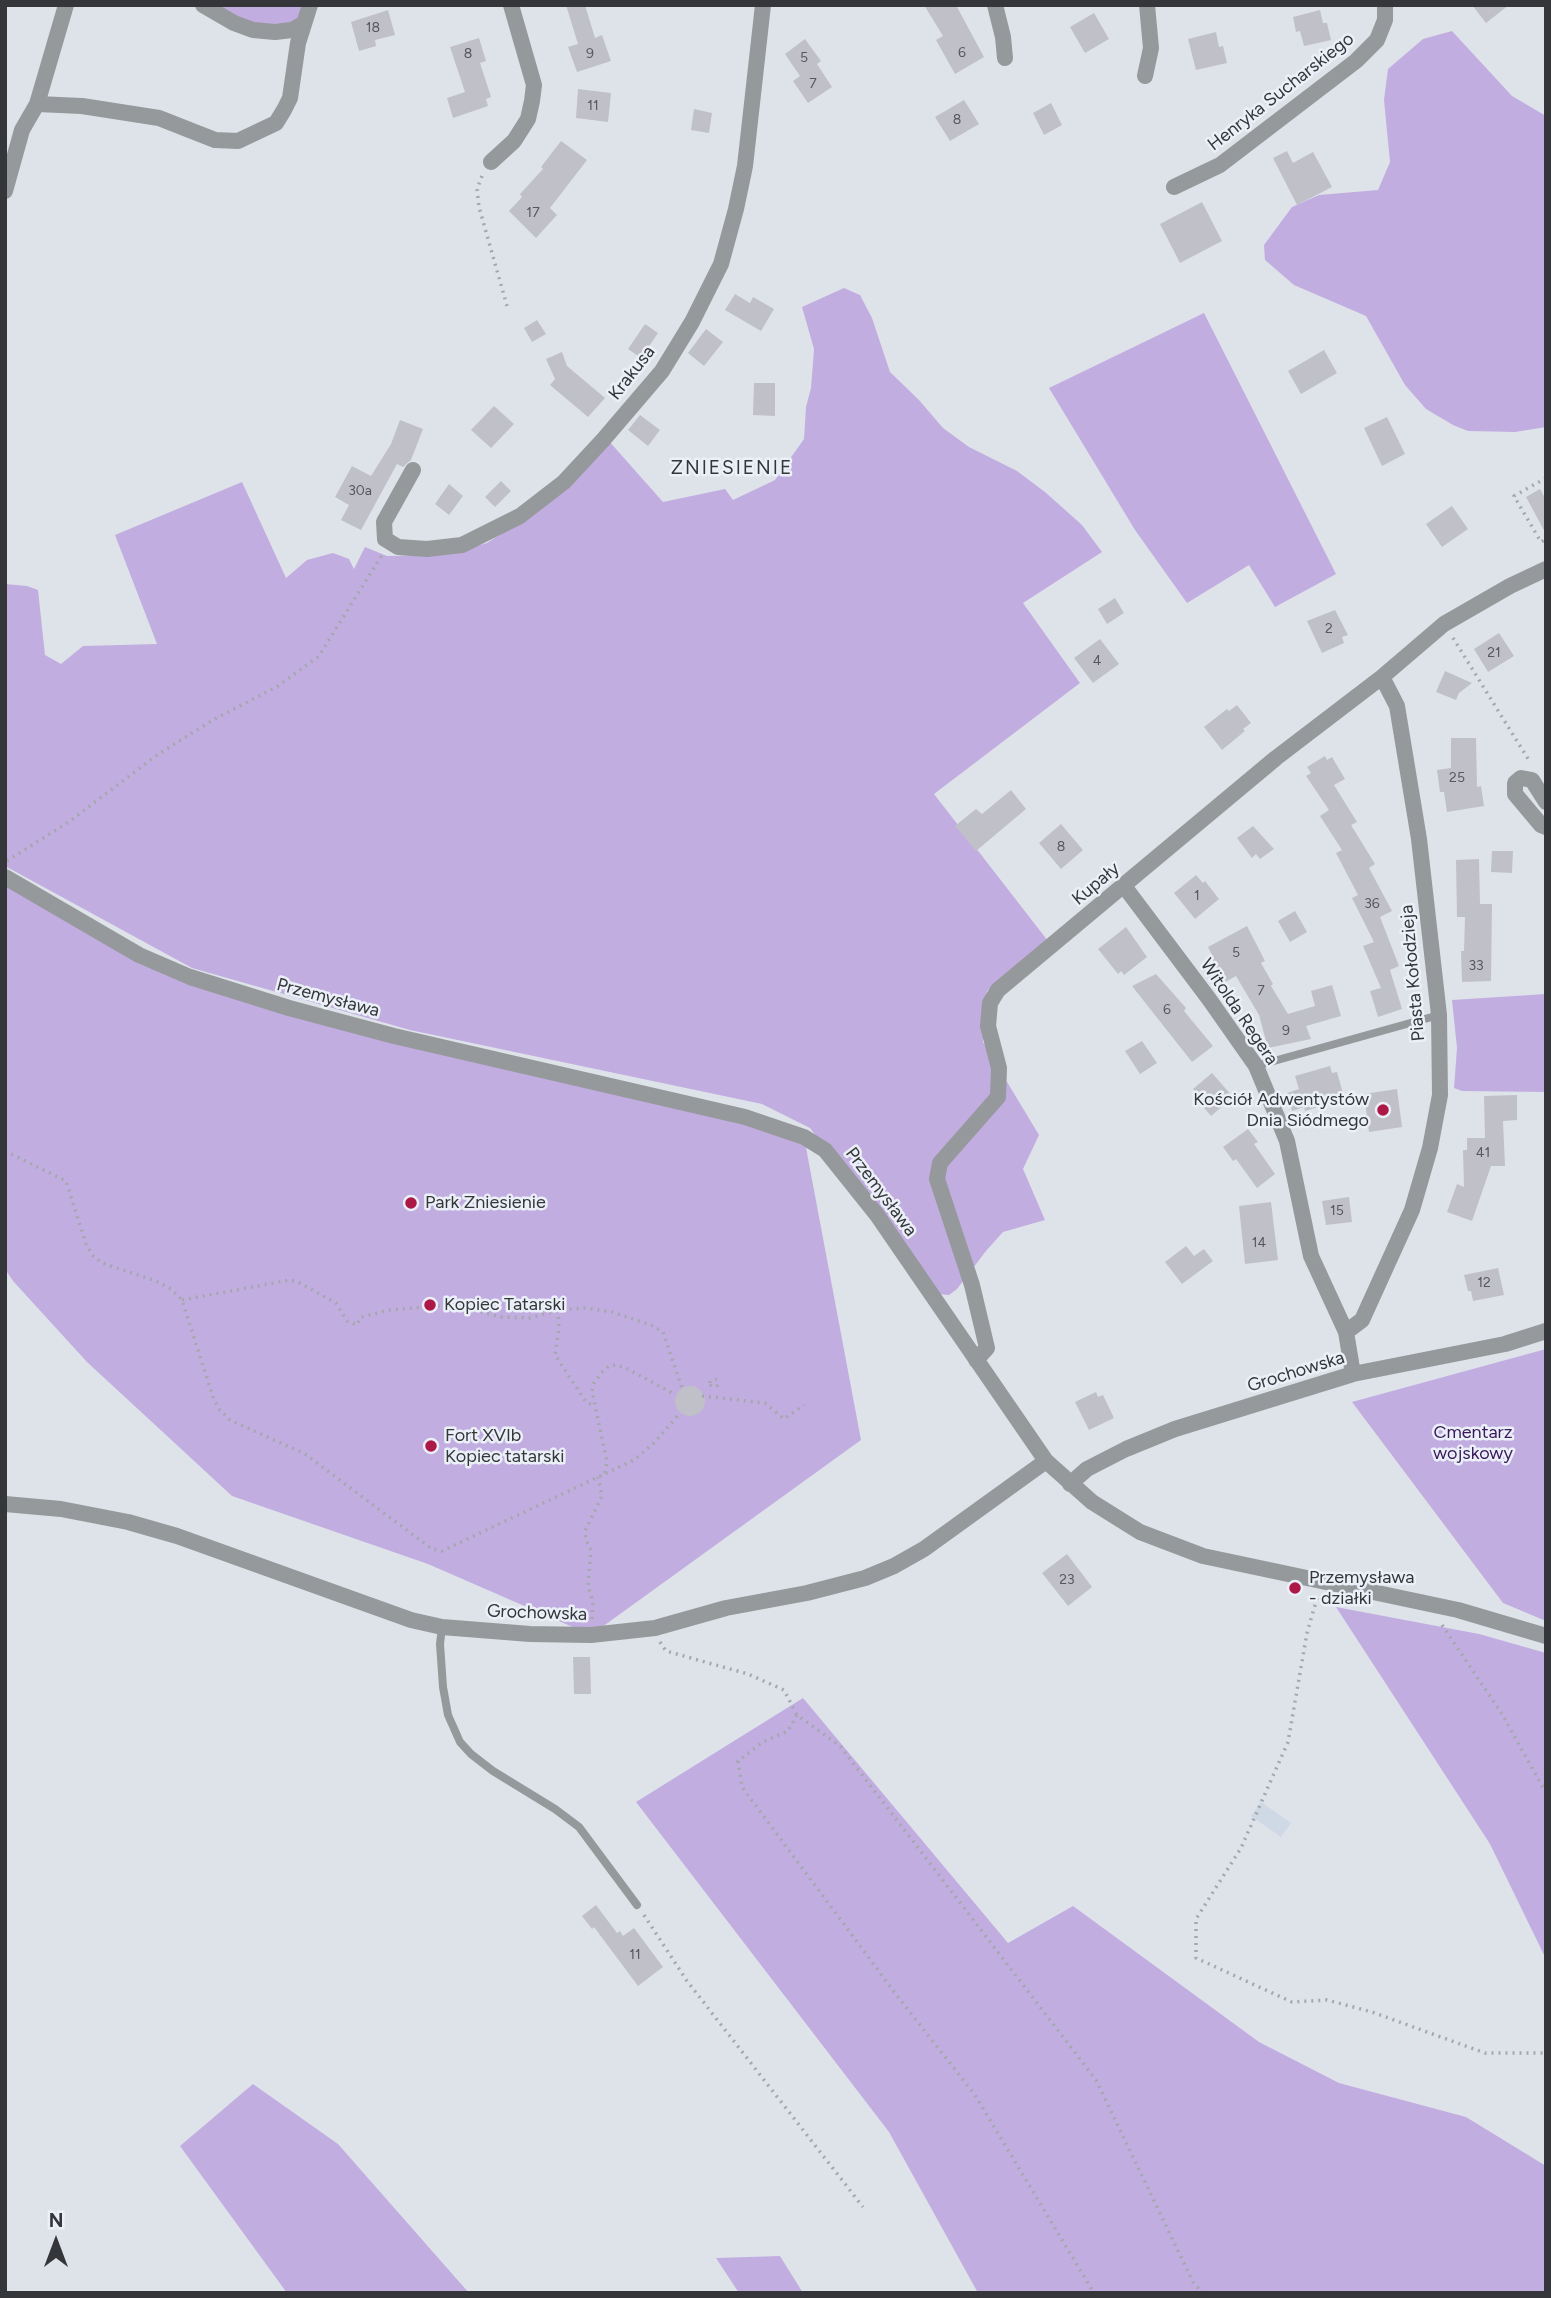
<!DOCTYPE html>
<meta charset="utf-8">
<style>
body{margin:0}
#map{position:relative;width:1551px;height:2298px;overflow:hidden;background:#dee3ea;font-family:Figtree,sans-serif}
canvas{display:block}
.frame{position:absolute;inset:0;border:7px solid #343639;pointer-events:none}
.north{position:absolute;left:21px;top:2207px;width:70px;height:70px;-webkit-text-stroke:5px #ebf0f8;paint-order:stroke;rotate:0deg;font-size:19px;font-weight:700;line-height:28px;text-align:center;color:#343639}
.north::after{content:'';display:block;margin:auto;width:24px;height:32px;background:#343639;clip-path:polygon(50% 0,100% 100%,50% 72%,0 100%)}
</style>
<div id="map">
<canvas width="1551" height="2298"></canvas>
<div class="frame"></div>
<div class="north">N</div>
</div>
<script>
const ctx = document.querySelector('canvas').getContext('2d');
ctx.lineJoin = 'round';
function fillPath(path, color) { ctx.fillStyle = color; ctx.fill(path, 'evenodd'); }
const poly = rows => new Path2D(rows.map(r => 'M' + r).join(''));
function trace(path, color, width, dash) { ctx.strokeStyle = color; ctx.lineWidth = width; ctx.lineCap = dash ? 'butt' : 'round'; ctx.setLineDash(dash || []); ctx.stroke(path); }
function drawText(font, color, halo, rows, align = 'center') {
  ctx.font = font + ' Figtree,sans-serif'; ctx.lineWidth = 5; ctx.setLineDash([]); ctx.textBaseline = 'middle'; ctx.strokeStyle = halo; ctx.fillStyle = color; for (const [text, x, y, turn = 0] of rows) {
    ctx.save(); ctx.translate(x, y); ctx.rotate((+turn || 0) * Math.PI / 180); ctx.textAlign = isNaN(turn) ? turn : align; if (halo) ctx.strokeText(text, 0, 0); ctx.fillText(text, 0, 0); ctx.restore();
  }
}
fillPath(poly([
 [1261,1802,1291,1823,1281,1837,1251,1816]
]), '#cfd8e5');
fillPath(poly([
 [216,5,305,5,301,17,285,25,264,27,235,17],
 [1452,31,1512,96,1546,116,1546,427,1515,432,1468,431,1453,425,1426,409,1405,385,1366,316,1294,285,1265,260,1264,245,1292,207,1319,195,1378,190,1390,162,1384,100,1388,69,1423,39],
 [844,288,860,295,872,318,890,372,919,400,943,428,969,447,1017,471,1045,492,1082,525,1102,552,1023,603,1080,683,934,794,1048,941,1008,972,987,991,983,1042,1039,1135,1023,1169,1045,1220,1003,1232,986,1251,957,1289,949,1295,938,1294,810,1128,762,1104,410,1030,192,968,5,866,5,584,27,586,38,590,45,655,61,664,83,646,157,644,115,535,242,482,286,578,307,560,333,553,349,559,354,569,365,547,387,556,444,555,487,543,542,508,608,440,663,502,725,489,733,500,775,480,804,439,806,407,811,388,814,349,802,307],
 [1204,313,1336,574,1275,607,1249,565,1187,603,1135,530,1049,388],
 [5,877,190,977,804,1137,861,1440,591,1635,428,1564,232,1496,87,1362,13,1281,5,1269],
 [1546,994,1546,1092,1462,1091,1454,1088,1457,1048,1452,1000],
 [1546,1349,1546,1621,1503,1603,1352,1402],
 [1336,1607,1479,1634,1546,1653,1546,1959,1490,1844],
 [803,1698,1008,1943,1073,1906,1259,2042,1339,2083,1466,2117,1546,2166,1546,2293,978,2293,889,2132,636,1802],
 [253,2084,338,2144,469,2293,287,2293,180,2146],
 [780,2256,803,2293,739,2293,716,2258]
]), '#c2ade1');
fillPath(poly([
 [566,5,585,5,595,38,602,35,611,61,577,72,568,47,578,44],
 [924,5,956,5,984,57,955,74,936,40,943,36],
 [1472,5,1509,5,1486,23],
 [388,10,395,35,375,40,376,46,359,51,351,22],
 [1320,10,1323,23,1327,23,1331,40,1304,46,1300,31,1296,32,1293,17],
 [1094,13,1109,39,1085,53,1070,27],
 [1216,32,1219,47,1223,46,1227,63,1196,70,1188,39],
 [479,38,486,61,480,63,491,97,486,99,488,106,453,118,447,98,465,92,450,47],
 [805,39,821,61,817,64,832,87,808,103,793,81,800,76,785,54],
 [578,89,611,93,608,122,576,118],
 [964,100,979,124,950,141,935,117],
 [1051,103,1062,125,1044,135,1033,113],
 [694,109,712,113,709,133,691,130],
 [561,141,587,160,550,208,557,215,536,238,509,211,522,197,520,194,543,169,541,167],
 [1287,151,1293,163,1313,152,1332,187,1297,205,1273,158],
 [1202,202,1222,241,1180,263,1160,224],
 [735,294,750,303,753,297,774,309,761,331,725,310],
 [537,320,546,334,532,342,524,328],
 [645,324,658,333,641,358,628,349],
 [706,329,723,342,704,366,688,353],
 [1324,350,1337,373,1301,394,1288,371],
 [562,352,567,366,605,398,588,417,550,385,555,379,546,359],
 [754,383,775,383,775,416,753,415],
 [494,406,514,424,491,448,471,430],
 [640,415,660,430,648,446,628,430],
 [1387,417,1405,454,1382,466,1364,428],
 [400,420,423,429,411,460,403,467,397,464,361,530,341,520,349,505,335,497,352,466,371,476,391,444],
 [501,481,511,491,495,507,485,497],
 [449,484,463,496,449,515,435,504],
 [1540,489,1546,500,1546,534,1526,497],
 [1452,506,1468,529,1442,547,1426,524],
 [1115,598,1124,613,1107,624,1098,609],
 [1335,610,1348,635,1342,637,1344,643,1322,653,1307,621],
 [1499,633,1514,656,1488,672,1474,649],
 [1100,639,1119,664,1093,683,1074,658],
 [1445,671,1472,683,1459,693,1456,700,1436,692],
 [1237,705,1251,723,1243,729,1245,731,1222,750,1204,727,1227,709,1229,711],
 [1451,738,1476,738,1477,787,1481,786,1484,806,1447,812,1444,792,1440,792,1437,770,1451,768],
 [1325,756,1327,760,1332,757,1345,779,1334,785,1357,822,1351,825,1375,864,1369,868,1392,911,1380,917,1399,966,1390,970,1402,1009,1378,1017,1370,991,1381,988,1363,946,1374,942,1352,898,1358,895,1336,853,1342,850,1320,816,1329,810,1306,776,1311,773,1307,767],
 [1011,790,1026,809,976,851,955,826,976,809,982,814],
 [1061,824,1083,850,1061,869,1039,843],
 [1253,826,1274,849,1260,859,1256,854,1252,858,1237,838],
 [1492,851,1513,851,1512,873,1491,872],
 [1479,859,1480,904,1492,904,1491,981,1462,982,1461,951,1464,951,1465,917,1457,917,1456,860],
 [1196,875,1203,883,1205,881,1219,899,1195,919,1174,893],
 [1295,911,1307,932,1290,942,1278,921],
 [1247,926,1265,961,1261,963,1273,984,1271,986,1288,1014,1315,1006,1311,991,1332,985,1341,1016,1306,1026,1311,1039,1268,1048,1259,1015,1236,976,1214,988,1201,967,1214,959,1208,947],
 [1126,927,1147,957,1124,975,1121,971,1118,974,1098,949],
 [1156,974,1186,1008,1184,1011,1213,1046,1192,1062,1132,986],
 [1142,1041,1157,1063,1140,1074,1125,1051],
 [1330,1066,1332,1073,1337,1072,1344,1097,1320,1103,1321,1106,1305,1111,1304,1107,1292,1111,1287,1093,1299,1089,1295,1076],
 [1212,1073,1233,1097,1211,1116,1195,1097,1198,1095,1193,1089],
 [1397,1089,1402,1127,1369,1132,1364,1094],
 [1517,1095,1517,1120,1503,1121,1505,1166,1491,1166,1472,1221,1447,1212,1457,1184,1464,1187,1463,1150,1467,1150,1467,1138,1485,1138,1484,1096],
 [1248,1129,1258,1142,1254,1144,1275,1174,1257,1188,1236,1159,1233,1161,1223,1147],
 [1349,1197,1352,1222,1326,1225,1322,1201],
 [1271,1202,1278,1260,1245,1264,1239,1206],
 [1186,1246,1194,1256,1204,1249,1213,1261,1182,1284,1165,1262],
 [1498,1268,1504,1295,1473,1301,1471,1291,1468,1291,1464,1275],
 '675 1401a15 15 0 1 1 30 0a15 15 0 1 1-30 0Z',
 [1096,1392,1098,1397,1103,1395,1114,1418,1089,1430,1075,1402],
 [1067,1554,1092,1587,1068,1606,1042,1573],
 [573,1657,590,1657,591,1694,574,1694],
 [596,1905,617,1933,620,1931,623,1936,634,1928,663,1967,638,1986,594,1927,592,1929,582,1916]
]), '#c0c0c8');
trace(poly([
 [482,176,477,189,479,207,507,306],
 [1546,478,1514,496,1541,542,1546,539],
 [1453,638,1530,762],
 [7,861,70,821,157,755,213,720,278,686,319,656,382,555],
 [5,1151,66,1181,86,1244,92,1255,102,1263,156,1281,171,1289,182,1300,213,1397,219,1409,230,1420,305,1454,432,1549,442,1551,634,1460,655,1442,680,1413],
 [182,1300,290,1280,298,1282,336,1303,347,1321,357,1325,361,1317,389,1310,464,1304,480,1304,482,1312,500,1317,529,1318,560,1310,585,1308,612,1312,651,1325,663,1332,682,1388],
 [558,1310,559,1329,555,1355,586,1402,593,1405],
 '710 1383a4 4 0 1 1 8 0a4 4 0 1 1-8 0Z',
 [702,1396,765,1403,784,1419,804,1405],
 [605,1473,607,1462,592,1391,594,1383,601,1373,609,1366,616,1365,626,1368,676,1395],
 [1317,1598,1307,1633,1288,1742,1241,1848,1196,1919,1196,1958,1292,2002,1327,2000,1372,2012,1485,2053,1546,2053],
 [592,1619,593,1602,588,1586,591,1550,586,1540,585,1531,602,1496,598,1477],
 [1442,1625,1502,1714,1546,1793],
 [660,1642,666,1651,748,1674,784,1690,797,1715,840,1746,1096,2080,1194,2284,1204,2293],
 [797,1715,788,1731,763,1742,738,1761,742,1787,895,1993,975,2095,1094,2293],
 [644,1915,687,1981,863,2207]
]), '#a4a8ad', 3.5, [2, 5]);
trace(poly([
 [1256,1066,1439,1015],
 [442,1627,440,1644,443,1687,448,1715,460,1742,471,1754,493,1771,555,1809,579,1827,637,1905]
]), '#95999b', 8);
trace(poly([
 [203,5,234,23,253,30,275,32,292,30,303,24],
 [995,5,1003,37,1005,58],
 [1145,76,1151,48,1147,5],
 [37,104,82,106,159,118,215,140,238,141,276,123,284,110,290,98,298,43,310,5],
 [491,162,514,141,528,119,532,101,534,85,511,5],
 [1174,187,1220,165,1356,61,1377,40,1385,20,1385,5],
 [5,191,22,130,37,104,66,5],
 [413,470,384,522,385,539,398,547,427,549,462,545,520,516,564,482,603,440,662,371,692,322,721,264,736,209,745,166,763,5],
 [1546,802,1532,780,1521,778,1515,783,1515,794,1541,825,1546,827],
 [5,877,139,955,190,977,289,1008,394,1036,745,1117,804,1137,825,1150,877,1215,1046,1461,1092,1502,1140,1532,1203,1556,1458,1610,1546,1636],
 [1124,886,1209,999,1256,1066,1287,1141,1311,1256,1346,1332,1353,1374],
 [1346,1332,1362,1320,1412,1210,1430,1148,1440,1095,1439,1015,1419,839,1397,706,1382,677],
 [976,1360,987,1348,972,1285,937,1179,940,1163,998,1097,999,1068,988,1026,990,1003,998,990,1276,758,1382,677,1444,624,1510,586,1546,569],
 [1070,1484,1087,1469,1126,1449,1175,1429,1353,1374,1505,1344,1546,1331],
 [5,1504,61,1509,128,1522,177,1536,411,1620,442,1627,530,1634,591,1635,655,1628,726,1608,807,1593,865,1578,894,1566,924,1549,1046,1461]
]), '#95999b', 16);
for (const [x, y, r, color] of [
 [1383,1110,7,"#ad1946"],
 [411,1203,7,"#ad1946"],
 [430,1305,7,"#ad1946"],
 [431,1446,7,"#ad1946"],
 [1295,1588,7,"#ad1946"]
]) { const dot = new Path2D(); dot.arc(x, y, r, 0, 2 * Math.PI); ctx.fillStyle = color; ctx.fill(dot); trace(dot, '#ebf0f8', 2.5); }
drawText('14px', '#57585d', null, [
 ["18",373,28],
 ["6",962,53],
 ["8",468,54],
 ["9",590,54],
 ["5",804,58],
 ["7",813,84],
 ["11",593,106],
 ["8",957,120],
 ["17",533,213],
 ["30a",360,491],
 ["2",1329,629],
 ["21",1494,653],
 ["4",1097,661],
 ["25",1457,778],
 ["8",1061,847],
 ["1",1197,896],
 ["36",1372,904],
 ["5",1236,953],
 ["33",1476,966],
 ["7",1261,991],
 ["6",1167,1010],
 ["9",1286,1031],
 ["41",1483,1153],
 ["15",1337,1211],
 ["14",1259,1243],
 ["12",1484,1283],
 ["23",1067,1580],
 ["11",635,1955]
]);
drawText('18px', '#343639', '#ebf0f8', [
 ["Henryka Sucharskiego",1281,92,-38],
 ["Krakusa",632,373,-52],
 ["Kupały",1096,884,-40],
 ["Piasta Kołodzieja",1413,973,-95],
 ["Przemysława",328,998,15],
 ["Witolda Regera",1239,1012,56],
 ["Przemysława",881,1192,53],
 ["Grochowska",1296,1372,-17],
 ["Grochowska",537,1613,2]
]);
drawText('18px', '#343639', '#ebf0f8', [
 ["Kościół Adwentystów",1369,1100,"right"],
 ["Dnia Siódmego",1369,1121,"right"],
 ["Park Zniesienie",425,1203],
 ["Kopiec Tatarski",444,1305],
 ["Fort XVIb",445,1436],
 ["Kopiec tatarski",445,1457],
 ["Przemysława",1309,1578],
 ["- działki",1309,1599]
], 'left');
drawText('18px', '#3a195a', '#ebf0f8', [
 ["Cmentarz",1473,1433],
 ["wojskowy",1473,1454]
]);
ctx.letterSpacing = '2px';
drawText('19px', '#343639', '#ebf0f8', [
 ["ZNIESIENIE",732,468]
]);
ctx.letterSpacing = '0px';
</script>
